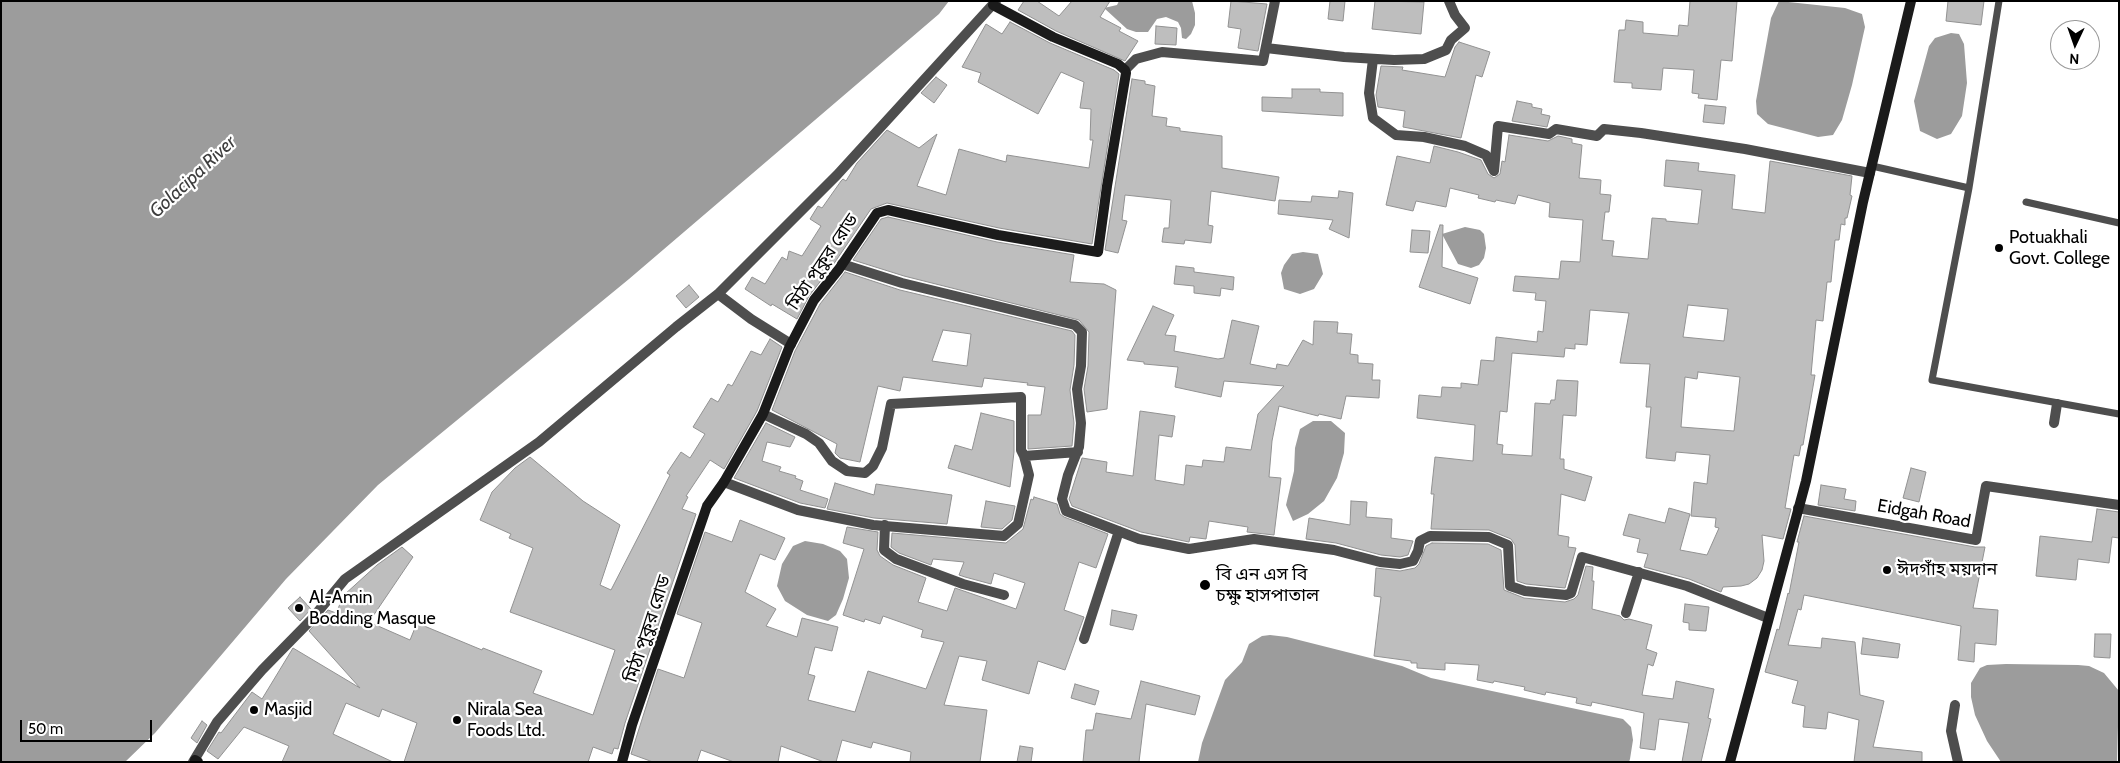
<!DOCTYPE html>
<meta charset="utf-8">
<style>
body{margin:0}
#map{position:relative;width:2120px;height:763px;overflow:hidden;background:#fff;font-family:Cabin,sans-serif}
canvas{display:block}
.frame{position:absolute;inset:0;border:2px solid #000;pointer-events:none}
.north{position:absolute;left:2050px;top:20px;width:50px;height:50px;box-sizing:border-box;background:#fff;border:1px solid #999;border-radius:50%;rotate:183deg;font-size:14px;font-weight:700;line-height:20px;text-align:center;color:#000}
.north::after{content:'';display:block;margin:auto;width:18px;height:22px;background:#000;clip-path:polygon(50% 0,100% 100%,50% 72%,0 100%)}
.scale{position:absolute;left:20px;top:720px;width:132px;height:22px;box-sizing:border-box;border:2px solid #000;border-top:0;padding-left:6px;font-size:15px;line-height:18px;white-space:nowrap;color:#000;-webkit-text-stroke:4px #fff;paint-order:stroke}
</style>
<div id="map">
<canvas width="2120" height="763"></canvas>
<div class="frame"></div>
<div class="north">N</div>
<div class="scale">50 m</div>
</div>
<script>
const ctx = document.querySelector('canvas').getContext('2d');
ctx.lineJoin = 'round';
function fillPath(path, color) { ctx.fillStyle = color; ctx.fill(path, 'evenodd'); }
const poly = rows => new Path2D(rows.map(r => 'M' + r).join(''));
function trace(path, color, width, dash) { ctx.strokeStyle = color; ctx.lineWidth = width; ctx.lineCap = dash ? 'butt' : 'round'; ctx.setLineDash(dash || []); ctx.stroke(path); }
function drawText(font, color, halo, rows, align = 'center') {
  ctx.font = font + ' Cabin,"Noto Sans Bengali",sans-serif'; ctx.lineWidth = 4.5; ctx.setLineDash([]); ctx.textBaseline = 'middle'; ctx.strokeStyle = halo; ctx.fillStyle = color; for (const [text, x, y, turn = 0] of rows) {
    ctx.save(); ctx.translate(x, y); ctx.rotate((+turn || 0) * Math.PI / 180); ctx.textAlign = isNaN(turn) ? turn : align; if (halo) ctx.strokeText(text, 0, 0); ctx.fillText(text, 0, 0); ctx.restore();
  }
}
fillPath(poly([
 [1,1,949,1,939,14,629,279,378,485,286,579,155,733,125,762,1,762],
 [1119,1,1192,1,1195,13,1195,25,1191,34,1186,39,1182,38,1181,28,1178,22,1166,17,1157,19,1148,32,1136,32,1127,29,1104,8,1117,5],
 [1779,1,1845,8,1862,14,1865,27,1852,85,1842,120,1833,135,1818,137,1768,124,1757,114,1756,101,1771,18],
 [1951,33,1959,34,1964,44,1967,83,1962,116,1951,134,1937,139,1920,131,1914,101,1929,46,1935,38],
 [1465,227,1480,230,1484,234,1486,248,1484,258,1479,265,1471,268,1458,264,1442,234],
 [1303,252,1318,254,1323,274,1314,289,1300,294,1284,289,1281,273,1284,265,1292,254],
 [1313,421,1331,421,1345,433,1344,453,1337,478,1324,501,1308,514,1293,521,1286,505,1294,471,1295,448,1300,429],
 [805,541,823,544,840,551,847,559,849,578,843,599,836,615,828,621,807,615,785,601,777,586,782,564,793,546],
 [1270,635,1287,637,1402,666,1431,678,1623,719,1631,727,1633,740,1630,759,1629,762,1198,762,1202,743,1225,680,1242,662,1249,644,1262,636],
 [2006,664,2078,665,2089,666,2104,673,2119,691,2117,762,2001,762,1987,741,1975,715,1971,697,1971,683,1980,668,1987,665]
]), '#9c9c9c');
const building = poly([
 [1024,1,1037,1,1059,16,1072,1,1110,1,1100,17,1121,28,1119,31,1138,41,1125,61,1056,31,1018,10,1024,1],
 [1231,1,1267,4,1258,51,1238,48,1241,29,1228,27,1231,1],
 [1330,1,1345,1,1343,21,1328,19,1330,1],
 [1375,1,1424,2,1421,34,1372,29,1375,1],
 [1690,1,1737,1,1732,61,1721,60,1717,100,1698,98,1699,94,1692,93,1694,70,1663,68,1661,90,1632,88,1632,83,1614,82,1619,30,1625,30,1626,20,1643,22,1643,33,1678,36,1679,25,1688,26,1690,1],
 [1948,1,1984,1,1981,25,1946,21,1948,1],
 [1010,22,1050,43,1114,70,1119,74,1092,244,999,228,887,203,871,209,833,265,809,296,797,319,772,304,771,306,745,289,752,277,765,284,782,257,787,260,789,251,802,256,821,226,810,219,818,206,822,208,841,181,843,179,846,181,857,163,887,130,919,148,937,134,917,186,946,195,959,149,1006,162,1007,155,1089,168,1093,140,1090,140,1091,109,1080,108,1084,82,1061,72,1038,114,978,82,981,73,962,67,986,24,1002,34,1010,22],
 [1156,26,1177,28,1176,45,1155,44,1156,26],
 [1459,42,1490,52,1482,77,1476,75,1461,138,1403,127,1405,111,1378,107,1376,95,1381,66,1403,67,1402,70,1445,77,1455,47,1459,42],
 [936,77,947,85,934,103,921,93,936,77],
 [1132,79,1145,81,1145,84,1155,86,1152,116,1167,118,1166,126,1180,128,1180,131,1222,136,1222,168,1279,177,1275,201,1211,191,1208,225,1213,226,1211,243,1185,240,1184,244,1162,242,1164,228,1169,228,1171,200,1125,195,1122,220,1127,221,1118,253,1105,250,1132,79],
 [1292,89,1320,89,1320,92,1343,93,1343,116,1262,111,1262,97,1292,98,1292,89],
 [1517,101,1532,104,1532,107,1542,109,1541,114,1550,116,1547,127,1512,121,1517,101],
 [1705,105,1726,107,1724,124,1703,122,1705,105],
 [1509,135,1548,141,1558,136,1572,139,1572,143,1582,145,1579,178,1601,180,1600,194,1611,195,1609,212,1605,212,1602,240,1614,241,1612,256,1648,259,1652,218,1666,219,1666,221,1698,224,1702,190,1664,186,1666,160,1699,163,1698,171,1735,175,1732,209,1765,213,1770,161,1852,176,1850,195,1852,196,1847,218,1845,218,1845,225,1841,224,1839,240,1835,240,1831,282,1827,282,1823,321,1816,320,1811,375,1815,375,1803,445,1801,445,1799,456,1794,455,1785,508,1791,509,1783,539,1762,535,1764,561,1762,570,1757,578,1749,584,1741,586,1723,587,1721,592,1689,579,1644,567,1648,554,1637,552,1640,539,1623,535,1629,514,1665,523,1669,508,1690,514,1680,550,1707,555,1719,528,1715,527,1716,518,1691,516,1694,482,1707,484,1710,455,1676,452,1675,461,1646,458,1651,407,1646,407,1650,364,1620,363,1629,313,1590,310,1587,345,1575,344,1575,349,1565,348,1564,357,1512,353,1507,412,1500,411,1497,444,1503,445,1502,454,1532,456,1535,403,1550,404,1551,400,1555,400,1557,380,1578,381,1576,416,1563,415,1560,459,1564,459,1564,469,1592,477,1585,501,1561,494,1558,535,1569,537,1568,547,1576,548,1565,588,1526,584,1517,581,1515,545,1511,539,1489,530,1431,529,1434,494,1431,494,1435,457,1473,461,1475,425,1417,418,1419,395,1441,397,1442,387,1461,388,1461,383,1478,385,1481,360,1494,361,1496,337,1537,342,1538,331,1543,332,1546,301,1535,300,1536,293,1513,291,1515,276,1559,279,1561,261,1580,262,1583,220,1549,217,1550,203,1518,195,1515,204,1496,200,1495,202,1478,198,1479,195,1450,188,1446,207,1416,201,1413,211,1386,205,1397,156,1430,163,1434,146,1458,152,1481,160,1488,174,1494,178,1500,174,1502,161,1505,162,1509,135],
 [1688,305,1728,309,1724,341,1683,337,1688,305],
 [1698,372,1740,377,1734,431,1681,427,1685,377,1697,379,1698,372],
 [1339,191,1353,193,1349,238,1329,229,1333,220,1278,214,1279,200,1311,202,1312,196,1338,198,1339,191],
 [888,217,997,242,1074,255,1070,282,1104,284,1116,290,1107,409,1087,412,1084,389,1088,366,1089,332,1079,320,904,276,853,260,881,219,888,217],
 [1440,225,1443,225,1442,267,1478,278,1470,304,1419,287,1440,225],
 [1412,230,1430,231,1428,253,1410,252,1412,230],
 [1176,266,1194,268,1194,272,1234,277,1233,290,1221,288,1220,296,1194,293,1194,286,1174,284,1176,266],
 [845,272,900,290,1072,331,1075,335,1074,365,1070,390,1074,423,1072,446,1028,449,1028,415,1041,415,1045,387,1027,385,1028,383,984,378,982,387,903,377,900,391,878,386,860,462,840,458,835,453,837,444,772,410,795,351,820,304,845,272],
 [943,330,971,334,967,366,932,361,943,330],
 [689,285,699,297,686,308,676,296,689,285],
 [1153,306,1174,315,1165,335,1176,336,1174,351,1218,359,1224,358,1232,320,1259,326,1250,364,1276,369,1277,364,1288,366,1303,340,1313,345,1314,321,1338,322,1337,333,1352,334,1350,354,1358,355,1358,363,1373,364,1372,380,1380,380,1379,398,1346,396,1341,419,1319,414,1318,416,1279,406,1272,441,1269,477,1281,478,1274,535,1247,532,1248,527,1209,521,1206,539,1190,537,1189,542,1141,532,1072,506,1069,499,1082,458,1107,462,1106,472,1133,476,1140,411,1175,416,1172,437,1159,435,1155,480,1184,485,1186,465,1202,467,1203,460,1224,462,1226,447,1251,450,1258,414,1284,386,1224,381,1221,397,1175,387,1178,367,1144,364,1144,362,1127,360,1153,306],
 [770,339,782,347,757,411,724,469,710,460,686,496,688,497,682,509,696,514,625,723,618,749,614,748,612,754,593,747,588,762,404,762,417,723,382,709,379,717,346,703,333,734,393,762,282,762,289,746,244,727,218,759,207,751,219,732,221,733,252,692,262,699,293,648,360,688,309,631,328,610,336,613,344,595,377,565,402,547,413,557,369,622,410,640,417,623,482,650,483,648,542,671,533,693,593,715,615,650,510,612,533,548,509,538,511,534,480,520,492,492,515,468,530,457,583,501,620,525,600,585,611,590,670,475,667,473,681,452,690,458,705,434,693,427,711,398,718,402,728,384,732,386,751,351,761,355,770,339],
 [981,413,1014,421,1014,452,1010,487,948,468,955,445,972,450,981,413],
 [766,423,795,437,790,447,767,442,762,461,781,467,779,471,796,476,795,478,803,481,800,490,828,499,825,508,800,503,734,478,766,423],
 [1911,468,1926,472,1919,502,1903,498,1911,468],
 [835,483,874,495,876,484,952,495,947,524,874,518,827,509,835,483],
 [1821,485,1846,489,1844,499,1856,501,1855,511,1818,505,1821,485],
 [1034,497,1057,504,1060,514,1064,517,1108,534,1096,568,1079,562,1064,610,1084,617,1065,670,1038,661,1029,694,982,680,987,661,959,656,944,705,987,710,980,762,910,762,911,752,873,742,871,748,842,740,836,762,824,762,781,746,778,762,734,762,701,750,697,762,653,762,631,754,658,669,684,678,702,623,677,614,705,532,732,542,740,520,785,538,775,560,760,554,745,592,776,609,766,626,797,637,802,618,838,627,832,651,815,647,808,674,815,676,808,700,855,712,868,671,926,689,944,642,921,637,923,630,883,616,880,624,865,619,864,622,843,615,864,549,843,543,847,527,878,532,877,550,880,556,893,565,926,578,918,602,947,611,955,588,1016,609,1025,583,994,573,991,584,965,577,959,575,964,562,933,559,931,565,899,553,891,547,892,533,1006,543,1023,529,1031,499,1033,500,1034,497],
 [986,501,1015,506,1012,520,1002,529,981,527,986,501],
 [1351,501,1367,502,1366,517,1392,519,1391,538,1413,541,1408,555,1400,557,1381,555,1336,543,1306,539,1309,518,1350,525,1351,501],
 [2097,509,2119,512,2119,538,2112,537,2109,563,2078,559,2076,580,2036,576,2040,536,2092,542,2097,509],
 [1804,516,1975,547,1985,547,1973,608,1998,610,1996,645,1975,643,1974,662,1958,660,1961,626,1804,595,1801,610,1798,609,1788,645,1821,648,1822,638,1855,642,1860,695,1884,701,1873,747,1922,752,1922,762,1854,762,1859,720,1828,712,1826,729,1803,727,1805,706,1792,703,1798,681,1765,672,1777,629,1779,630,1788,593,1789,594,1799,542,1797,542,1804,516],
 [1432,543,1488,544,1501,550,1504,590,1524,598,1565,602,1574,599,1578,595,1586,566,1593,567,1592,581,1594,581,1592,609,1620,616,1624,620,1629,619,1652,625,1646,649,1657,653,1653,666,1648,664,1642,695,1673,699,1676,681,1714,689,1708,718,1711,719,1701,762,1682,762,1689,723,1659,719,1655,750,1640,748,1644,713,1592,702,1591,706,1576,703,1577,698,1546,692,1545,695,1524,690,1525,687,1494,681,1493,683,1477,680,1479,665,1445,663,1445,670,1417,668,1417,663,1411,663,1411,661,1374,656,1381,597,1374,596,1376,568,1400,571,1415,568,1419,564,1426,546,1432,543],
 [300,597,311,609,300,621,288,608,300,597],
 [1685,604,1709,607,1706,631,1689,630,1689,623,1683,622,1685,604],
 [1112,610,1137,615,1133,630,1110,625,1112,610],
 [2095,634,2111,634,2110,658,2094,657,2095,634],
 [1863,638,1900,644,1898,658,1861,654,1863,638],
 [1141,681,1200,696,1195,715,1146,704,1139,762,1083,762,1086,730,1093,730,1096,713,1131,719,1141,681],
 [1075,684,1099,691,1095,705,1071,698,1075,684],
 [202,721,207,725,197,743,191,738,202,721],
 [1020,746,1033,748,1031,762,1017,762,1020,746]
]);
fillPath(building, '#bebebe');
trace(building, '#929292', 1);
trace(poly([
 [1872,166,1969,188,1932,380,2119,414],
 [1969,188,1999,1],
 [2026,202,2119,223]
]), '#4e4e4e', 7);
trace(poly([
 [1266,48,1344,57,1394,60,1424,59,1446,50,1451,40,1465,28,1455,15,1449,1],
 [1373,59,1369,93,1373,118,1396,135,1424,137,1465,146,1486,155,1494,171,1498,126,1549,134,1556,129,1597,136,1604,129,1641,133,1745,149,1870,173],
 [1125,70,1136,59,1162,52,1263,61,1275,1],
 [842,264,902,283,1075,325,1082,332,1081,366,1077,389,1081,423,1079,447,1068,475,1062,499,1066,511,1139,539,1189,549,1254,539,1334,550,1380,562,1400,564,1413,561,1418,551,1420,541,1430,536,1489,537,1508,545,1510,586,1525,591,1566,595,1571,593,1582,557,1687,586,1768,618],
 [718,294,751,319,791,344],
 [2054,423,2057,404],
 [1024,456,1078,452],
 [724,482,798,510,873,525,1004,536,1018,524,1029,475,1024,456,1021,450,1021,397,891,404,882,448,873,466,865,473,847,471,832,461,819,443,806,434,763,414],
 [1798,508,1976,540,1986,486,2119,505],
 [885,525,884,550,896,559,963,584,1004,595],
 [1626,613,1639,572],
 [1084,639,1119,531],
 [1955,705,1951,731,1958,762],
 [193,762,217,722,262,670,311,620,345,579,539,442,676,327,718,294,837,175,996,1]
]), '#4e4e4e', 10);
trace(poly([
 [195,760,198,762],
 [622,762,632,725,707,506,724,482,763,414,789,348,814,300,839,269,877,213,888,210,998,235,1098,252,1107,186,1126,73,1125,70,1118,64,1053,37,993,5],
 [1730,762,1806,481,1863,202,1911,1]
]), '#1b1b1b', 10);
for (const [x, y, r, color] of [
 [1999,248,5,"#000"],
 [1887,570,5,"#000"],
 [1205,585,6,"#000"],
 [299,608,5,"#000"],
 [254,710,5,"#000"],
 [457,720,5,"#000"]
]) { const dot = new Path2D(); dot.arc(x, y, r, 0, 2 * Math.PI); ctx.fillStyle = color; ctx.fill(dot); trace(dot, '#fff', 2); }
drawText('18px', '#000', '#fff', [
 ["Potuakhali",2009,238],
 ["Govt. College",2009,259],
 ["ঈদগাঁহ ময়দান",1897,570],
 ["বি এন এস বি",1216,575],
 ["চক্ষু হাসপাতাল",1216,596],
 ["Al-Amin",309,598],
 ["Bodding Masque",309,619],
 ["Masjid",264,710],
 ["Nirala Sea",467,710],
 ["Foods Ltd.",467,731]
], 'left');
drawText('18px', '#000', '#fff', [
 ["মিঠা পুকুর রোড",823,262,-56],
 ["Eidgah Road",1924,514,10],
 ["মিঠা পুকুর রোড",648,629,-72]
]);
drawText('italic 19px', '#3d3d3d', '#fff', [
 ["Golacipa River",193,177,-43]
]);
</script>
